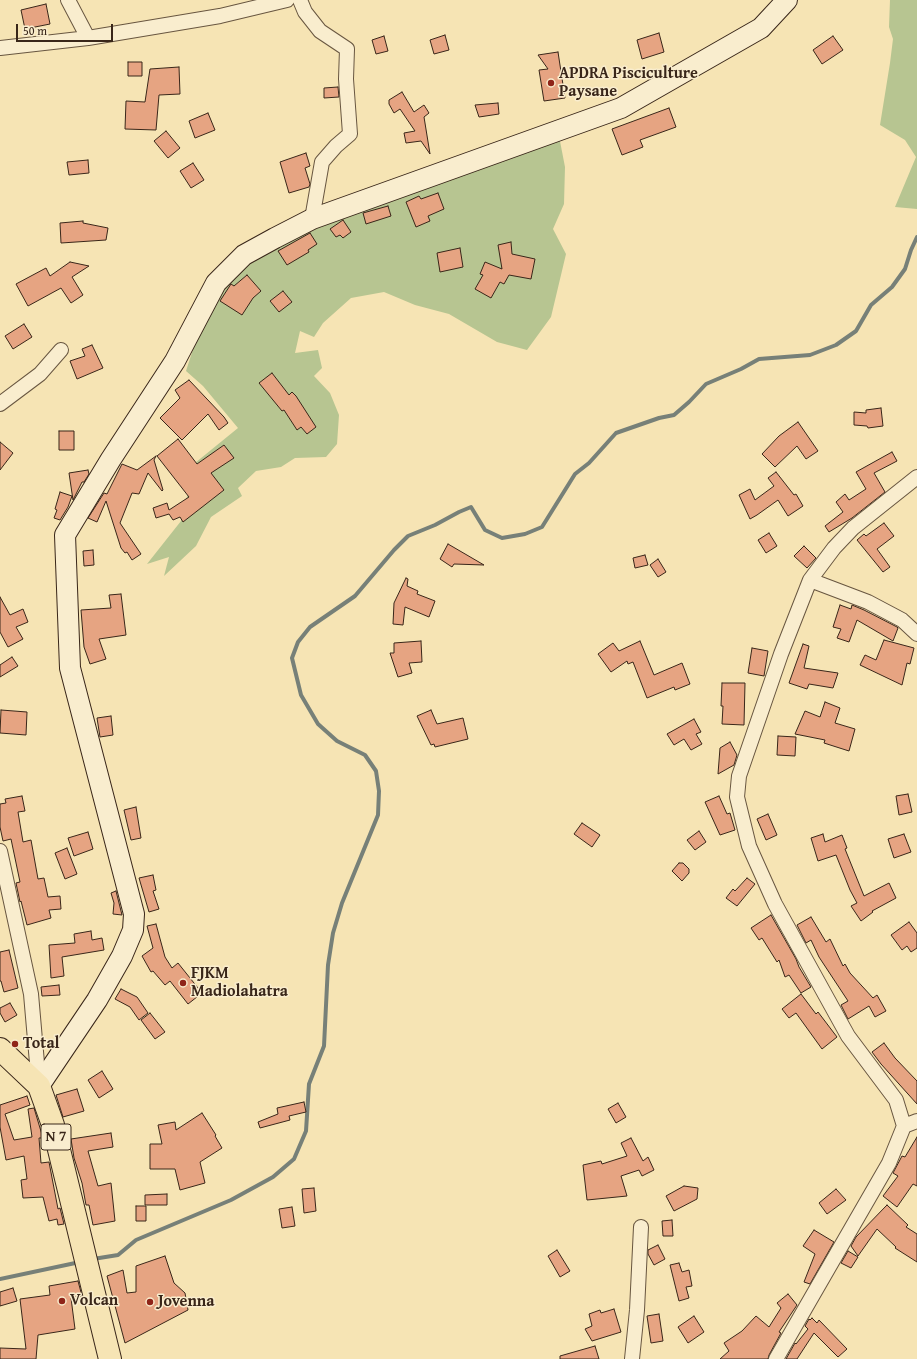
<!DOCTYPE html>
<style>
body{margin:0}
#map{position:relative;width:917px;height:1359px;overflow:hidden;background:#f6e4b4;font-family:"Gentium Book Plus",serif}
canvas{display:block}
.scale{position:absolute;left:16px;top:24px;width:97px;height:18px;box-sizing:border-box;border:2px solid #392619;border-top:0;padding-left:5px;font-size:12px;line-height:14px;white-space:nowrap;color:#392619;-webkit-text-stroke:3px #f9edce;paint-order:stroke}
</style>
<div id="map">
<canvas width="917" height="1359"></canvas>
<div class="scale">50 m</div>
</div>
<script>
const ctx = document.querySelector('canvas').getContext('2d');
ctx.lineJoin = 'round';
function fillPath(path, color) { ctx.fillStyle = color; ctx.fill(path, 'evenodd'); }
const poly = rows => new Path2D(rows.map(r => 'M' + r).join(''));
function trace(path, color, width, dash) { ctx.strokeStyle = color; ctx.lineWidth = width; ctx.lineCap = dash ? 'butt' : 'round'; ctx.setLineDash(dash || []); ctx.stroke(path); }
function drawText(font, color, halo, rows, align = 'center') {
  ctx.font = font + ' "Gentium Book Plus",serif'; ctx.lineWidth = 3; ctx.setLineDash([]); ctx.textBaseline = 'middle'; ctx.strokeStyle = halo; ctx.fillStyle = color; for (const [text, x, y, turn = 0] of rows) {
    ctx.save(); ctx.translate(x, y); ctx.rotate((+turn || 0) * Math.PI / 180); ctx.textAlign = isNaN(turn) ? turn : align; if (halo) ctx.strokeText(text, 0, 0); ctx.fillText(text, 0, 0); ctx.restore();
  }
}
fillPath(poly([
 [890,0,917,0,917,209,895,207,916,157,905,140,880,125,890,63,893,39,889,27],
 [559,136,565,167,564,204,553,229,566,254,551,317,527,350,497,342,449,314,415,305,384,292,351,298,323,323,314,337,300,331,295,353,318,350,322,368,314,376,330,393,339,415,337,444,326,457,295,458,281,467,256,471,238,488,242,496,211,517,196,546,164,576,169,557,147,564,181,521,195,463,238,428,203,386,186,371,196,340,222,286,248,261,279,241]
]), '#b7c591');
trace(poly([
 [93,1259,118,1255,136,1240,231,1200,273,1177,294,1159,306,1131,309,1084,324,1046,328,965,333,933,342,903,378,815,379,791,376,771,365,755,337,741,318,724,301,695,292,658,298,642,310,627,355,596,394,550,408,536,435,525,459,512,471,507,485,530,502,538,525,534,542,527,575,474,589,463,616,433,659,418,674,415,689,402,706,384,741,369,759,359,810,355,836,345,856,331,871,305,892,287,905,269,911,250,917,237],
 [0,1279,80,1262]
]), '#778078', 4);
const building = poly([
 [46,4,50,24,25,29,21,10,46,4],
 [659,33,664,52,642,59,637,40,659,33],
 [445,35,449,50,434,54,430,40,445,35],
 [384,36,388,51,376,54,372,40,384,36],
 [833,36,843,50,822,64,813,50,833,36],
 [558,52,565,98,544,101,539,70,548,69,538,55,558,52],
 [128,62,142,62,142,76,128,76,128,62],
 [179,67,180,94,159,95,156,130,125,129,126,101,145,102,150,69,179,67],
 [338,87,339,97,324,98,324,88,338,87],
 [402,92,414,112,424,105,429,113,424,117,430,154,421,141,406,143,404,133,415,131,400,109,394,113,389,104,389,100,402,92],
 [498,103,499,114,479,117,475,105,498,103],
 [669,108,676,127,640,140,643,147,622,155,612,129,669,108],
 [208,113,215,130,195,138,189,121,208,113],
 [166,131,180,148,168,158,154,141,166,131],
 [306,153,310,166,305,168,310,184,309,187,289,193,280,162,306,153],
 [88,160,89,173,69,175,67,162,88,160],
 [193,163,204,180,191,188,180,171,193,163],
 [438,193,444,209,428,216,430,221,416,227,406,202,419,196,421,199,438,193],
 [388,206,391,216,366,224,363,213,388,206],
 [343,220,351,232,343,238,340,235,336,237,330,229,343,220],
 [83,221,83,223,108,228,106,240,61,243,60,223,83,221],
 [310,233,317,244,308,250,309,252,287,265,278,251,310,233],
 [511,242,512,254,535,259,531,279,509,275,504,284,500,282,491,298,475,289,483,275,480,274,485,262,502,269,498,245,511,242],
 [460,248,463,267,440,272,437,253,460,248],
 [70,262,89,266,72,277,83,295,71,303,61,288,28,306,16,284,46,268,50,276,70,262],
 [247,275,261,291,253,298,242,315,220,301,231,284,234,286,247,275],
 [283,291,292,302,279,312,270,301,283,291],
 [24,324,32,337,13,349,5,336,24,324],
 [92,345,103,368,77,379,70,361,85,356,82,349,92,345],
 [272,373,289,395,292,392,296,396,316,427,307,434,301,427,297,430,284,410,282,411,259,383,272,373],
 [189,380,224,417,228,423,219,430,208,414,182,440,160,418,180,398,175,390,189,380],
 [881,408,883,426,868,428,867,426,854,425,854,412,866,413,866,410,881,408],
 [798,422,818,451,806,459,797,446,775,467,762,454,779,436,798,422],
 [59,431,74,431,74,450,59,450,59,431],
 [178,439,197,464,224,445,234,458,211,473,224,490,183,522,180,517,173,520,169,514,156,518,153,508,167,503,169,510,189,497,157,456,178,439],
 [0,442,13,453,0,470,0,442],
 [892,452,897,461,874,473,885,492,852,518,829,532,825,526,843,512,836,502,845,494,849,500,866,489,856,472,892,452],
 [156,456,154,460,163,490,162,491,148,473,139,494,132,493,120,523,141,554,132,560,127,552,125,553,121,548,106,501,97,522,88,518,104,493,107,494,122,464,137,470,156,456],
 [88,470,89,474,84,482,82,482,73,500,69,473,88,470],
 [776,472,794,495,796,494,803,506,788,516,778,500,757,515,750,519,739,495,750,489,755,500,774,486,768,478,776,472],
 [60,492,72,496,68,507,60,520,54,518,57,510,55,509,60,492],
 [884,523,894,536,877,549,890,567,883,572,857,540,864,534,866,536,884,523],
 [769,533,777,546,766,553,758,540,769,533],
 [448,544,484,565,454,564,452,567,440,559,448,544],
 [804,546,816,558,807,568,794,556,804,546],
 [93,550,94,565,84,566,83,551,93,550],
 [645,555,648,565,635,568,633,558,645,555],
 [658,559,666,572,658,577,650,565,658,559],
 [406,578,408,579,407,586,418,591,417,594,435,601,429,617,405,607,403,625,393,624,394,603,406,578],
 [121,594,126,635,99,639,106,659,90,664,84,647,81,610,111,608,109,595,121,594],
 [0,597,10,615,23,609,28,622,16,627,23,639,8,647,0,632,0,597],
 [840,605,851,609,852,605,864,610,897,627,898,628,893,641,857,620,849,642,837,638,841,629,833,627,840,605],
 [884,640,914,648,910,664,907,663,902,685,860,665,865,655,876,660,884,640],
 [421,641,422,662,409,663,412,673,398,677,390,653,394,653,394,643,421,641],
 [640,641,654,675,682,663,690,684,675,690,674,687,647,698,633,662,628,664,627,661,611,672,598,654,613,643,619,651,640,641],
 [803,644,809,646,804,668,838,673,833,688,809,684,807,689,789,683,803,644],
 [752,648,768,651,764,676,748,673,752,648],
 [12,657,18,666,0,677,0,665,12,657],
 [722,683,745,683,744,725,722,724,723,706,721,706,722,683],
 [825,702,840,708,835,723,855,729,849,751,824,743,825,740,795,734,805,711,820,717,825,702],
 [1,710,27,712,26,735,0,733,1,710],
 [431,710,437,724,463,718,468,739,435,747,434,744,431,745,417,716,431,710],
 [111,716,113,735,100,737,97,718,111,716],
 [694,719,701,732,696,734,702,744,691,750,684,739,674,745,667,734,694,719],
 [778,736,796,737,795,756,777,755,778,736],
 [730,742,737,755,734,765,718,774,720,748,730,742],
 [908,794,912,812,899,815,896,796,908,794],
 [22,796,25,811,18,812,23,842,31,840,38,879,44,878,48,897,60,896,61,909,49,910,51,918,27,925,21,901,20,902,16,883,20,882,11,839,3,841,0,827,0,804,6,803,5,799,22,796],
 [719,796,727,814,730,813,735,830,720,835,705,802,719,796],
 [136,807,141,838,131,840,124,810,136,807],
 [768,814,777,835,766,840,757,819,768,814],
 [582,823,600,835,592,847,574,834,582,823],
 [699,831,706,842,695,850,687,840,699,831],
 [88,832,93,849,74,856,68,838,88,832],
 [823,834,825,842,842,835,847,848,845,849,864,896,889,883,896,898,872,911,873,912,861,921,851,906,857,903,850,890,836,855,818,861,811,838,823,834],
 [904,834,911,852,894,858,888,839,904,834],
 [67,848,77,874,65,879,55,853,67,848],
 [679,863,683,863,689,869,689,873,682,881,672,871,679,863],
 [153,875,156,890,153,891,159,909,149,912,139,878,153,875],
 [747,878,755,884,737,906,726,898,733,889,735,891,747,878],
 [116,891,122,915,113,914,114,903,111,893,116,891],
 [771,915,796,959,799,967,811,987,801,993,789,975,785,977,779,960,777,962,762,938,759,940,751,928,771,915],
 [811,917,826,942,830,939,843,966,845,964,850,973,873,998,877,995,886,1011,875,1017,869,1006,848,1019,841,1005,848,1001,819,957,811,940,806,943,797,925,811,917],
 [909,922,917,933,917,948,911,952,907,946,902,950,891,935,909,922],
 [156,924,165,957,172,968,178,963,202,993,188,1004,170,981,165,985,153,971,151,972,142,956,153,948,147,926,156,924],
 [91,931,92,940,102,938,104,950,62,957,64,976,51,978,49,945,75,943,74,934,91,931],
 [9,950,18,988,4,992,1,981,0,981,0,952,9,950],
 [59,985,60,995,42,996,41,987,59,985],
 [121,989,137,997,148,1013,139,1020,130,1007,115,999,121,989],
 [801,994,816,1014,818,1012,837,1037,822,1049,796,1013,789,1018,782,1009,801,994],
 [10,1003,17,1015,5,1022,0,1013,0,1008,10,1003],
 [150,1013,165,1032,155,1039,141,1020,150,1013],
 [884,1043,895,1058,917,1081,917,1104,881,1064,872,1052,884,1043],
 [102,1071,113,1089,99,1098,88,1080,102,1071],
 [77,1089,84,1111,63,1117,56,1095,77,1089],
 [27,1096,30,1105,5,1114,14,1140,32,1137,28,1109,34,1108,43,1138,39,1138,41,1163,49,1162,58,1209,60,1208,64,1224,58,1225,57,1219,49,1221,43,1197,23,1198,21,1180,27,1179,24,1156,6,1160,0,1127,0,1105,27,1096],
 [304,1102,306,1112,289,1116,290,1120,260,1128,258,1122,278,1114,277,1108,304,1102],
 [618,1103,626,1117,616,1123,608,1109,618,1103],
 [202,1113,216,1135,215,1136,222,1148,200,1162,205,1183,180,1190,175,1169,150,1169,150,1144,162,1144,158,1125,175,1122,176,1130,202,1113],
 [111,1133,113,1147,88,1151,98,1186,111,1183,115,1221,93,1225,89,1205,86,1205,82,1183,74,1158,71,1139,111,1133],
 [917,1137,917,1186,913,1184,897,1207,883,1196,898,1176,893,1173,902,1156,905,1157,917,1137],
 [631,1138,643,1161,648,1157,654,1170,642,1176,639,1170,621,1176,627,1196,587,1200,583,1165,601,1161,602,1164,627,1156,621,1143,631,1138],
 [684,1186,698,1188,697,1199,674,1211,666,1196,684,1186],
 [314,1188,316,1211,304,1213,302,1189,314,1188],
 [836,1189,846,1200,827,1214,819,1203,836,1189],
 [167,1194,167,1205,145,1205,145,1195,167,1194],
 [887,1205,908,1225,906,1227,917,1234,917,1262,895,1248,896,1247,877,1229,858,1256,851,1246,856,1237,887,1205],
 [136,1206,146,1206,146,1221,136,1221,136,1206],
 [292,1207,295,1226,282,1228,279,1209,292,1207],
 [672,1220,673,1236,663,1236,662,1221,672,1220],
 [814,1230,834,1242,810,1284,804,1282,815,1254,803,1246,814,1230],
 [658,1245,665,1259,654,1265,648,1254,648,1250,658,1245],
 [557,1250,570,1271,560,1277,548,1256,557,1250],
 [848,1251,858,1257,851,1268,841,1263,848,1251],
 [165,1256,174,1283,185,1293,188,1310,125,1343,107,1276,123,1270,127,1293,136,1292,136,1266,165,1256],
 [679,1263,682,1272,689,1270,692,1286,686,1287,689,1298,679,1301,670,1265,679,1263],
 [78,1281,82,1296,71,1298,75,1329,38,1335,36,1359,0,1359,0,1348,26,1349,20,1299,50,1295,49,1286,78,1281],
 [13,1288,17,1301,0,1306,0,1292,13,1288],
 [788,1294,797,1305,779,1332,781,1333,769,1355,768,1359,720,1359,729,1351,724,1343,742,1331,756,1316,769,1327,781,1308,777,1303,788,1294],
 [614,1309,621,1332,592,1341,585,1329,592,1326,589,1314,600,1310,601,1313,614,1309],
 [659,1314,663,1341,651,1343,647,1316,659,1314],
 [694,1316,704,1332,688,1343,678,1327,694,1316],
 [812,1318,817,1323,819,1320,847,1349,838,1357,814,1333,797,1359,786,1359,795,1343,796,1344,808,1329,805,1326,809,1319,810,1320,812,1318],
 [595,1346,599,1359,560,1359,560,1356,595,1346]
]);
fillPath(building, '#e6a482');
trace(building, '#392619', 1);
const street = poly([
 [68,0,88,38],
 [300,0,305,12,320,31,347,49,346,79,350,134,336,146,322,162,312,219],
 [0,48,88,38,220,16,287,0],
 [0,404,40,374,61,350],
 [810,580,868,602,902,620,917,634],
 [0,851,31,994,39,1086],
 [904,1126,917,1121],
 [632,1359,637,1310,641,1227],
 [776,1359,889,1163,904,1126,896,1100,848,1036,775,904,749,846,737,797,739,776,781,654,810,580,834,548,853,528,917,477]
]);
const secondary = poly([
 [39,1086,97,1000,122,956,133,930,134,914,70,668,65,535,111,459,175,361,216,283,244,255,275,238,312,219,621,108,761,28,787,0]
]);
const primary = poly([
 [0,1049,39,1086,53,1125,110,1359]
]);
trace(street, '#685640', 16);
trace(secondary, '#392619', 22);
trace(primary, '#392619', 24);
trace(street, '#f9edce', 14);
trace(secondary, '#f9edce', 20);
trace(primary, '#f6e4b4', 22);
for (const [x, y, r, color] of [
 [551,83,4,"#8f2418"],
 [183,983,4,"#8f2418"],
 [15,1044,4,"#8f2418"],
 [62,1301,4,"#8f2418"],
 [150,1302,4,"#8f2418"]
]) { const dot = new Path2D(); dot.arc(x, y, r, 0, 2 * Math.PI); ctx.fillStyle = color; ctx.fill(dot); trace(dot, '#f9edce', 1.5); }
for (const [x, y, w] of [
 [56,1137,30]
]) { const box = new Path2D(); box.roundRect(x - w / 2, y - 13, w, 26, 3); ctx.fillStyle = '#f9edce'; ctx.fill(box); trace(box, '#392619', 1); }
drawText('bold 15px', '#392619', null, [
 ["N 7",56,1137]
]);
drawText('bold 16px', '#392619', '#f9edce', [
 ["APDRA Pisciculture",559,74],
 ["Paysane",559,92],
 ["FJKM",191,974],
 ["Madiolahatra",191,992],
 ["Total",23,1044],
 ["Volcan",70,1301],
 ["Jovenna",158,1302]
], 'left');
</script>
